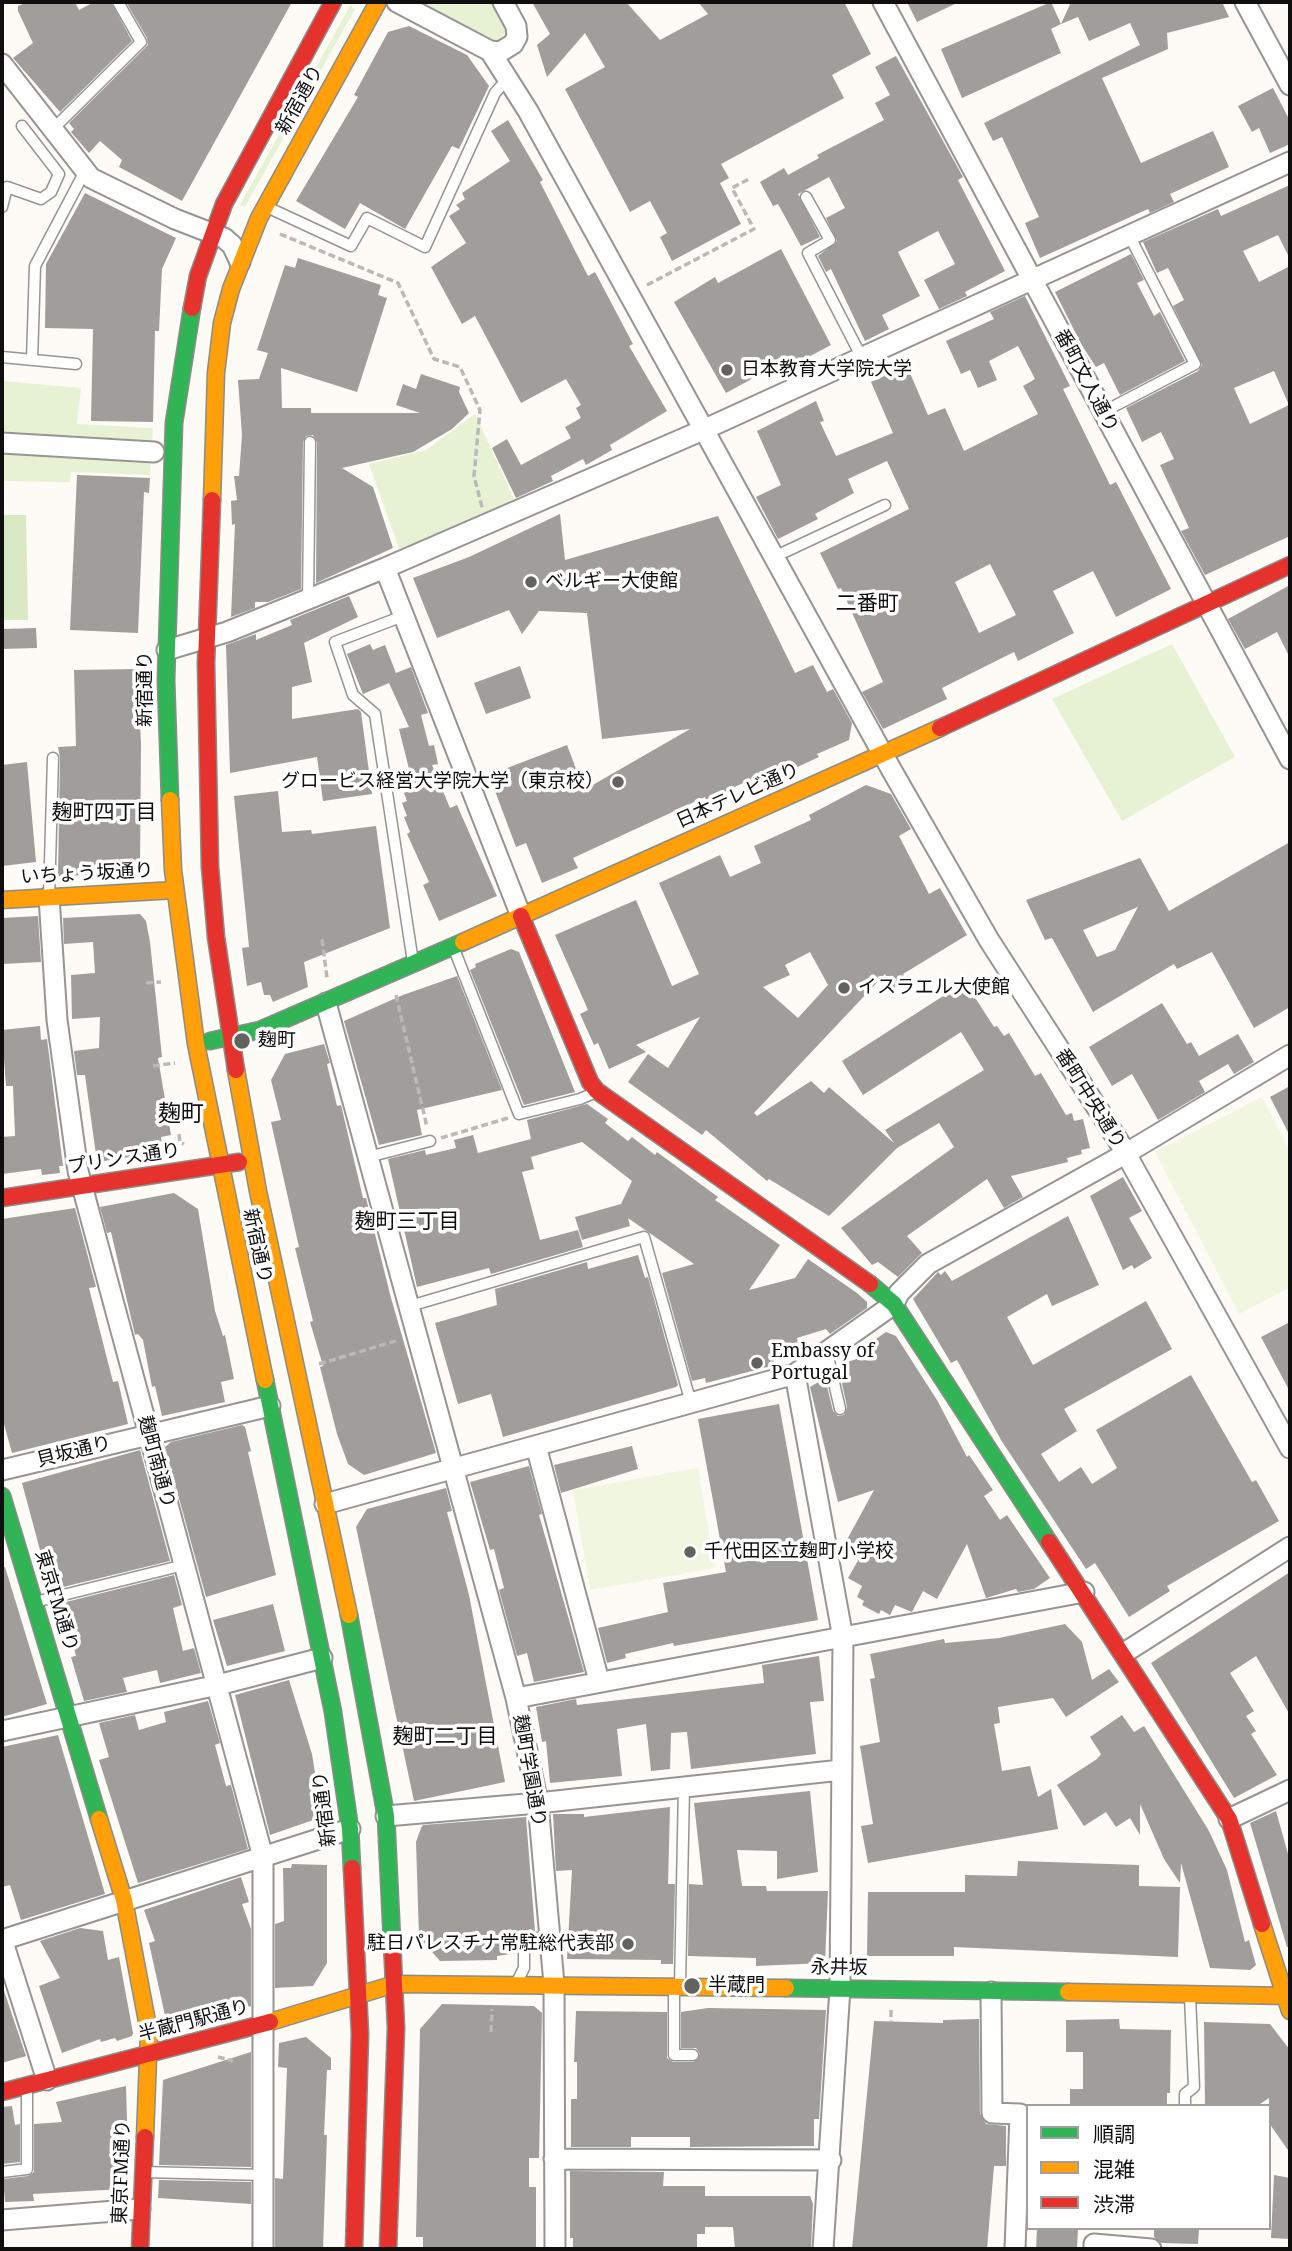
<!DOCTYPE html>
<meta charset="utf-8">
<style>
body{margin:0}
#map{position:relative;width:1292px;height:2251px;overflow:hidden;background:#fcfbf5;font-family:"Noto Serif","Noto Sans JP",serif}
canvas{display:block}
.frame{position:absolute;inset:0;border:4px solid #0f0f0f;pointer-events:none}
.legend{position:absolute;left:1026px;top:2104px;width:245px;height:126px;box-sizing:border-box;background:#fff;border:2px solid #9f9f9f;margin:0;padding:9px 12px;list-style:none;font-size:21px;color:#0f0f0f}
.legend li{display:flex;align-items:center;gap:14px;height:35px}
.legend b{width:35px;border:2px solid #9f9f9f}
</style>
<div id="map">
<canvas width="1292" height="2251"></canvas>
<div class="frame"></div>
<ul class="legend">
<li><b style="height:9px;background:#30b455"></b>順調</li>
<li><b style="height:9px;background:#ff9f0a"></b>混雑</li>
<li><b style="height:9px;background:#e5322d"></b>渋滞</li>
</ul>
</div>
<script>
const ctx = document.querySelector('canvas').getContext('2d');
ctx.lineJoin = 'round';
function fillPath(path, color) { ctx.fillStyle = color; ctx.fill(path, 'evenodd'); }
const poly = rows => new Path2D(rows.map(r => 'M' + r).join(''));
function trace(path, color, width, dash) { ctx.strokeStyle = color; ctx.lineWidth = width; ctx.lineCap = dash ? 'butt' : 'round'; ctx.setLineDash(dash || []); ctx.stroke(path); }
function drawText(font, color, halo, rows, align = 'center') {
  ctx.font = font + ' "Noto Serif","Noto Sans JP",serif'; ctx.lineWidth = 7; ctx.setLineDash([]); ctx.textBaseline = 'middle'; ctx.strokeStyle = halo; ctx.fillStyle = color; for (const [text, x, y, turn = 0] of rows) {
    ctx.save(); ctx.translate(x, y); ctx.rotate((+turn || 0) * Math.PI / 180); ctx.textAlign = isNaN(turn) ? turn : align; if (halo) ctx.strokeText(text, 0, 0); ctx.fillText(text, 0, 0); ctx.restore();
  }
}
fillPath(poly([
 [493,2,506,31,499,42,419,3],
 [350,6,355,9,245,207,240,205],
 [2,381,81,388,77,424,153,428,150,475,71,472,70,482,2,481],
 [475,414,514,499,400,551,369,464,426,450],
 [1172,644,1235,757,1122,821,1052,699]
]), '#e7f2d5');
fillPath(poly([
 [2,515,26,515,28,620,2,620]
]), '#d8e9c3');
fillPath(poly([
 [1262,1097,1290,1152,1290,1287,1239,1314,1155,1152],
 [698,1468,715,1568,590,1590,573,1490]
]), '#f0f6df');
fillPath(poly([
 [28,2,75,2,79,10,94,2,111,2,132,41,60,112,13,58,33,43,18,11,18,6],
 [126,2,292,2,182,201,119,167,122,160,100,141,89,153,71,132,74,129,69,123,148,45,147,38],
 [532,2,626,2,660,40,708,14,698,2,844,2,871,54,832,75,844,98,721,164,729,178,720,183,741,224,672,261,660,237,667,233,650,201,630,212,565,89,605,67,585,33,547,77,537,45,550,34],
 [907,2,959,2,917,22],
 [1051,2,1061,24,1051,29,1061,53,962,98,941,49],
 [1071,2,1222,2,1229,17,1167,33,1168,49,1102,78,1141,163,1213,131,1229,167,1170,194,1174,202,1150,213,1148,209,1040,258,1025,223,1039,217,1002,137,993,141,984,123,1140,45,1130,23,1089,41,1078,17,1061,24],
 [409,26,467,55,489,86,459,149,452,146,405,229,360,203,345,229,296,201,358,97,354,95,388,32],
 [896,56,963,177,958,180,1005,271,965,292,967,296,939,309,924,280,955,264,938,231,898,252,920,296,882,315,889,329,865,341,831,269,826,272,818,256,837,241,826,218,845,208,829,177,798,194,820,237,801,246,778,204,773,206,760,182,784,168,788,175,819,158,817,155,884,120,875,103,890,95,875,67],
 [1273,88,1290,121,1290,144,1270,153,1259,128,1252,132,1238,106],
 [508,120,543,180,540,182,588,276,595,272,633,344,629,346,667,411,610,445,612,450,586,465,583,459,551,476,553,481,516,498,492,448,507,439,521,465,571,438,565,427,581,418,576,408,581,405,566,379,521,403,475,316,462,324,431,267,466,243,449,216,460,209,456,205,465,199,462,193,510,161,491,131],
 [1290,185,1290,259,1278,235,1243,251,1259,282,1290,266,1290,536,1205,575,1181,531,1189,528,1160,465,1174,459,1161,432,1142,442,1126,408,1198,371,1202,365,1173,306,1184,300,1168,268,1157,273,1143,242,1218,209,1221,216],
 [1274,371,1289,405,1250,424,1234,388],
 [85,193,176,238,162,269,159,331,155,331,153,422,91,421,93,329,45,328,46,264],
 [781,249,831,345,784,370,781,363,726,393,674,302,715,277,718,283],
 [1131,254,1144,280,1137,283,1154,316,1160,312,1185,361,1120,395,1104,363,1096,367,1081,344,1055,292],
 [298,258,381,285,378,295,387,298,357,392,281,368,282,408,311,408,311,413,420,413,396,405,403,384,416,389,421,374,460,387,459,392,469,413,452,429,413,452,342,468,373,487,393,548,316,583,317,442,313,435,306,436,303,442,301,589,268,602,255,602,255,608,231,617,235,524,232,525,231,501,237,500,234,476,239,476,242,435,238,380,259,379,268,353,257,350,285,265,295,268],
 [1025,296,1070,386,1063,389,1110,485,1116,482,1171,589,1116,617,1093,571,1053,591,1074,633,1018,661,1014,652,942,688,947,699,883,729,862,692,883,682,841,588,838,589,820,553,909,509,887,461,848,479,854,493,815,514,818,519,778,539,756,497,781,485,757,431,816,401,824,421,820,422,836,456,893,433,871,382,907,366,928,415,945,408,964,451,1038,414,1023,386,1035,379,1018,346,989,361,997,380,978,388,970,370,961,374,946,341,994,319,990,312],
 [990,564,1016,615,979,633,955,582],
 [77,475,150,478,149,493,144,492,138,633,70,630],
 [560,514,565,560,718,516,795,673,813,665,827,692,833,689,852,723,849,740,817,754,819,757,756,786,752,779,706,800,705,797,573,858,578,868,542,883,526,843,516,847,489,775,567,745,584,790,690,729,602,739,587,613,539,611,522,634,509,610,437,638,413,578,469,557],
 [1290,585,1290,658,1277,632,1245,649,1228,619],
 [349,596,358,617,304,643,312,682,292,687,292,719,358,709,361,712,372,794,323,801,317,757,230,773,226,645,256,634,256,640,292,625,290,620],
 [36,628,37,648,2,649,2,629],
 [370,644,373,650,385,645,396,673,411,667,428,713,421,715,429,746,434,745,438,764,432,765,450,808,457,805,497,896,439,921,423,885,429,882,407,834,410,832,404,817,407,816,402,803,407,801,404,793,414,789,399,729,409,727,389,683,363,694,347,654],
 [520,666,531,698,486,714,474,683],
 [137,669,141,744,140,865,129,865,130,874,58,876,60,758,58,747,76,746,74,670],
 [27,762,36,862,2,866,2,765],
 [866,785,891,794,911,829,899,836,929,894,940,888,967,935,903,974,907,980,893,989,885,974,754,1113,757,1116,811,1081,824,1093,829,1087,894,1143,885,1130,984,1070,961,1032,863,1095,842,1061,965,982,994,1027,997,1026,1004,1036,1009,1033,1035,1076,1041,1073,1066,1115,1072,1113,1074,1121,1083,1119,1090,1148,1081,1150,1082,1154,1067,1158,1068,1162,1011,1176,1023,1197,1004,1208,987,1179,907,1236,922,1253,898,1277,878,1262,872,1265,841,1228,954,1147,939,1123,897,1148,829,1216,769,1179,767,1181,706,1130,702,1135,628,1082,648,1054,668,1068,700,1017,636,1045,646,1052,609,1069,598,1043,594,1045,580,1014,588,1010,555,935,636,900,672,986,699,974,659,883,720,855,730,877,761,863,754,846,811,820,809,815],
 [810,952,828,985,798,1018,763,987,790,975,785,965],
 [278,791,282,832,311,830,312,834,376,826,390,928,304,962,308,987,273,1002,270,995,264,995,261,982,247,986,242,948,249,947,234,796],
 [1290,842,1290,1007,1254,1028,1212,952,1177,969,1174,964,1093,1012,1052,938,1045,940,1026,900,1140,858,1169,911],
 [1138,907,1115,950,1097,957,1083,930],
 [140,914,146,921,150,942,162,1057,158,1058,171,1135,161,1137,163,1152,97,1162,85,1075,77,1075,74,1051,99,1048,100,1017,72,1019,71,975,95,973,93,942,64,944,63,918],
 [38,916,41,962,2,964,2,918],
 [511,949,519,952,575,1092,524,1105,470,970,476,967,475,964],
 [457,976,502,1090,417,1110,422,1135,379,1145,344,1021,403,995],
 [1162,1003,1187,1044,1191,1042,1199,1056,1238,1034,1254,1062,1234,1074,1228,1064,1199,1081,1205,1092,1158,1120,1132,1074,1112,1086,1089,1047],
 [40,1026,41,1040,47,1039,63,1166,59,1166,60,1173,42,1175,41,1169,2,1174,2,1137,15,1136,13,1086,6,1086,2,1030],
 [324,1044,330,1063,327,1064,337,1106,341,1105,363,1198,366,1198,391,1298,436,1453,364,1475,348,1464,337,1434,320,1367,323,1366,310,1322,313,1321,295,1248,299,1247,271,1122,281,1120,271,1080,285,1054],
 [1290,1086,1290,1136,1270,1097],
 [587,1104,608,1119,605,1123,628,1141,632,1137,655,1155,657,1152,718,1197,715,1200,780,1245,749,1290,795,1278,808,1259,857,1293,867,1302,867,1308,830,1334,826,1329,797,1338,798,1343,771,1350,775,1365,706,1383,705,1378,692,1381,662,1273,694,1264,628,1218,630,1226,582,1240,575,1217,621,1204,632,1181,582,1142,531,1157,534,1169,522,1172,540,1240,578,1230,583,1247,491,1274,489,1268,417,1287,388,1159,425,1150,426,1155,456,1148,454,1140,473,1135,478,1153,531,1139,527,1120],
 [1123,1177,1142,1211,1129,1218,1152,1258,1134,1269,1132,1265,1123,1270,1090,1196],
 [174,1193,198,1209,215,1311,223,1336,225,1335,234,1379,221,1382,225,1402,162,1416,155,1386,152,1387,143,1340,138,1334,135,1335,111,1232,107,1233,100,1207],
 [75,1208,96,1287,89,1288,113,1382,118,1381,128,1424,12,1453,2,1417,2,1219],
 [1068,1216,1099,1285,1052,1306,1047,1294,1007,1317,1033,1365,1146,1301,1172,1349,1064,1409,1077,1431,1041,1454,1059,1482,1081,1467,1092,1484,1117,1468,1096,1430,1191,1375,1252,1482,1256,1480,1279,1521,1167,1586,1170,1591,1129,1617,1095,1563,1086,1569,1001,1440,957,1360,951,1363,913,1299,938,1272,941,1275,945,1271,952,1281],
 [638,1255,645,1278,648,1277,678,1385,676,1387,503,1437,491,1394,458,1404,435,1323,497,1305,495,1289,587,1262,588,1269],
 [1290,1322,1290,1392,1261,1337],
 [886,1332,896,1336,937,1400,967,1457,969,1455,993,1490,984,1496,1000,1520,1007,1515,1050,1578,1034,1589,1018,1592,1016,1589,986,1598,967,1544,937,1599,923,1591,912,1612,895,1605,890,1615,881,1610,879,1614,862,1605,864,1601,857,1597,862,1586,848,1578,860,1557,843,1547,874,1490,838,1502,810,1387,825,1378,833,1411,838,1416,844,1415,847,1407,840,1374,847,1373,844,1363,860,1358,858,1352,872,1347,870,1343],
 [779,1404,818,1620,674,1646,673,1643,625,1654,626,1658,607,1663,598,1628,668,1612,663,1583,726,1572,698,1419],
 [242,1425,245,1427,251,1451,248,1452,276,1575,206,1597,165,1447,171,1442],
 [632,1446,638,1469,561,1493,554,1465],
 [140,1450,170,1561,59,1588,45,1549,40,1550,22,1483],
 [529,1466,542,1514,539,1515,584,1672,534,1682,527,1653,517,1656,499,1590,504,1588,494,1549,490,1550,470,1482],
 [446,1488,452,1511,447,1512,469,1595,505,1782,414,1801,356,1527,367,1509],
 [5,1567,47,1704,2,1717,2,1568],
 [1290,1572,1290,1715,1256,1656,1230,1673,1254,1711,1246,1716,1256,1731,1251,1734,1277,1775,1234,1798,1151,1663],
 [174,1575,182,1605,173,1608,183,1651,194,1648,201,1673,160,1683,157,1670,123,1678,127,1692,84,1701,71,1657,76,1656,62,1603],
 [273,1604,285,1651,227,1666,213,1620],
 [1065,1624,1082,1642,1092,1680,1109,1669,1119,1682,1066,1717,1053,1698,998,1707,1000,1723,994,1724,1002,1771,1030,1766,1038,1797,1051,1789,1058,1829,868,1863,861,1826,873,1824,860,1746,880,1742,870,1679,875,1678,870,1654,944,1639,945,1643,999,1638],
 [819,1656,824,1701,810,1702,816,1754,691,1769,687,1732,671,1733,670,1769,651,1771,646,1724,617,1729,622,1776,550,1783,546,1741,542,1742,536,1707,576,1699,577,1705,764,1683,762,1665],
 [289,1680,312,1754,322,1817,270,1835,235,1695],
 [208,1701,220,1743,215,1745,226,1786,231,1785,248,1849,138,1883,99,1760,109,1757,99,1723,135,1715,139,1730,166,1722,164,1712],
 [1122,1715,1134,1732,1144,1726,1209,1831,1227,1870,1245,1942,1249,1940,1256,1965,1250,1970,1210,1968,1181,1863,1180,1883,1164,1859,1140,1804,1140,1835,1130,1818,1116,1827,1106,1812,1084,1826,1057,1785,1097,1759,1101,1754,1090,1737],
 [58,1735,105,1894,21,1920,10,1885,2,1887,2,1747],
 [810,1791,818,1872,777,1879,777,1851,737,1850,742,1886,766,1886,767,1891,828,1891,825,1963,756,1966,756,1958,688,1956,689,1884,703,1885,694,1803],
 [670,1807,668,1884,675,1884,673,1964,661,1964,661,1960,567,1959,572,1870,556,1871,553,1814,584,1814,584,1817],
 [1276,1811,1290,1861,1290,1947,1287,1947,1250,1823],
 [526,1817,535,1931,520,1932,517,1953,497,1956,497,1960,440,1961,419,1937,416,1842,421,1828,423,1825],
 [1018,1861,1139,1865,1139,1886,1180,1887,1178,1957,954,1947,954,1956,867,1956,868,1892,965,1892,965,1875,1017,1876],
 [292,1864,327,1865,327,1963,313,1986,275,1988,275,1924,284,1921,283,1868,291,1868],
 [241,1877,249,1902,242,1904,251,1929,251,2006,174,2026,166,2020,149,1943,155,1941,144,1910],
 [80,1928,103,1931,108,1960,119,1957,133,2033,132,2036,117,2041,115,2038,101,2042,100,2039,62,2053,39,1986,60,1978,40,1941],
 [2,1985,26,2056,2,2063],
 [442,2004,534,2006,542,2013,539,2158,529,2158,529,2187,536,2187,536,2249,423,2249,423,2237,416,2237,420,2029],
 [708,2008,826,2010,819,2119,814,2119,814,2146,690,2147,690,2137,631,2137,631,2147,571,2147,571,2099,577,2099,577,2062,574,2062,576,2011,667,2012,667,2058,673,2062,693,2062,700,2054,696,2048,681,2048,681,2012],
 [979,2019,980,2114,986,2124,1006,2126,1006,2166,994,2166,987,2249,852,2249,874,2021,943,2023,943,2020],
 [1119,2019,1120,2029,1171,2030,1170,2093,1167,2093,1167,2106,1070,2106,1070,2089,1083,2089,1083,2052,1066,2052,1066,2020],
 [1204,2022,1270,2024,1290,2050,1290,2153,1269,2123,1269,2098,1257,2106,1205,2106],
 [306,2037,331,2058,331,2070,327,2070,324,2135,327,2135,323,2249,275,2249,275,2178,283,2179,287,2068,278,2067,279,2043],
 [251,2052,251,2167,159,2165,163,2080],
 [126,2086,128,2152,123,2189,33,2194,34,2201,5,2202,3,2179,28,2176,34,2172,34,2124,62,2122,56,2102],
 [12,2106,15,2125,20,2124,20,2162,2,2164,2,2107],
 [570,2171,664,2172,663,2186,705,2186,705,2196,810,2196,813,2204,811,2249,735,2249,733,2227,705,2227,705,2234,697,2234,697,2249,573,2249,573,2238,570,2238],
 [1274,2175,1290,2178,1290,2239,1271,2238],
 [159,2180,251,2182,251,2204,158,2198],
 [1037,2228,1078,2228,1077,2249,1036,2249],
 [1154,2228,1199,2228,1198,2244,1161,2243,1154,2237]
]), '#a09e9a');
const lane = poly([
 [53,129,141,42,118,2],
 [806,197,830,240,808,253,861,356],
 [2,207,7,187,41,199,51,192,59,174,22,126],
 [269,208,351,246,367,218,425,247,495,93,508,78],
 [2,357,76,364],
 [32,360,35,266,85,171],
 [1103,412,1195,364,1129,235],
 [774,557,885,505],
 [308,599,310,442],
 [403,616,335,642,353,695,375,714,413,962],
 [49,897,53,758],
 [454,949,519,1114,580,1099,596,1092],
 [368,1157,430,1141],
 [410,1306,644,1237,691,1403],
 [827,1352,840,1409],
 [35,1602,184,1565],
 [518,1980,524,1968,524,1938,550,1938],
 [680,1986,684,1787],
 [674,1988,674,2055,693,2055],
 [1185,2106,1185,2094,1194,2087,1190,1997],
 [2,2172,27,2169,27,2086],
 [143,2172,265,2175]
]);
const street = poly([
 [397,2,490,51,500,52,513,44,517,37,516,26,503,2],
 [883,2,1290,759],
 [1245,2,1290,85],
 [490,51,528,111,891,769,989,940,1121,1145,1290,1448],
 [2,64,91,178,175,219,224,238,232,245,240,262],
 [2,443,154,452],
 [385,568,521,916],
 [167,650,227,632,385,568,703,430,1290,162],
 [49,897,57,1020,78,1171,263,1857,263,2249],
 [326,1003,516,1698,538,1803,554,1984,555,2249],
 [795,1374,843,1638,840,1988,823,2249],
 [536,1446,599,1681],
 [2,1470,270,1406],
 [325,1504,795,1374,894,1304,899,1293,928,1264,1125,1154,1290,1055],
 [1124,1653,1290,1547],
 [516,1698,1084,1592],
 [2,1731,218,1685,322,1658],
 [386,1816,538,1803,841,1770],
 [1229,1819,1290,1790],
 [2,1939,47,2080],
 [2,1940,350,1829],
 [991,1992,992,2113,1020,2114,1015,2249],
 [554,2159,831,2160],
 [2,2220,140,2209],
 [1094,2249,1094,2244,1151,2249]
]);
const fast = poly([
 [170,800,166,680,174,423,192,308],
 [210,1041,260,1030,463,942],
 [870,1284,894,1304,1049,1542],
 [265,1380,333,1712,350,1829,352,1868],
 [2,1496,99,1819],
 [349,1615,386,1816,392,1941],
 [786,1988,1068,1992]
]);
const slow = poly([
 [212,500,216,373,222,323,231,289,259,218,378,2],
 [170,800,173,870,196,1044,265,1380],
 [2,900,175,890],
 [463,942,940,728],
 [236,1070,258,1191,349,1615],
 [99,1819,124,1900,149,2032,145,2137],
 [1262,1924,1290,2011],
 [1068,1992,1290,1996],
 [270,2022,395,1984,786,1988]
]);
const jam = poly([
 [192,308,198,276,224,204,333,2],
 [212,500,206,663,210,867,216,937,236,1070],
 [940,728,1290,565],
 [521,916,590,1082,597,1091,870,1284],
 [2,1198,239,1162],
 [1049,1542,1229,1819,1262,1924],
 [352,1868,360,2034,354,2249],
 [2,2092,270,2022],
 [140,2249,145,2137],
 [388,2249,396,2028,392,1941]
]);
trace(lane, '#969593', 13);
trace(street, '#969593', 23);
trace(fast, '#8c8c89', 19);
trace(slow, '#8c8c89', 19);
trace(jam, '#8c8c89', 19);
trace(poly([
 [280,234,398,283,434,359,460,367,480,410,474,476,482,507],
 [647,285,754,229,732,188,749,179],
 [322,939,327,978],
 [146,983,161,982],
 [396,995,427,1127],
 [153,1066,175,1063],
 [179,1134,180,1142,184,1144],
 [441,1138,508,1118],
 [319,1364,399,1340],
 [891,2010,891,2022],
 [491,2032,492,2009],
 [218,2057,233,2061]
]), '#b9b9b8', 3.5, [7, 3.5]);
trace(lane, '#fffefe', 10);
trace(street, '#fffefe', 19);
trace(fast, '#30b455', 16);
trace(slow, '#ff9f0a', 16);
trace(jam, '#e5322d', 16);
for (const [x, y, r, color] of [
 [727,370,7,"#626260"],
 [531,582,7,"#626260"],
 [618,782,7,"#626260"],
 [844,988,7,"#626260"],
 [242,1041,9,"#626260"],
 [757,1363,7,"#626260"],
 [690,1552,7,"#626260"],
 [628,1944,7,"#626260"],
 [692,1986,9,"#626260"]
]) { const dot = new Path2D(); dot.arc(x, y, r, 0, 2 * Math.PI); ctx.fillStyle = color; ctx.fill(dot); trace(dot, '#fff', 2.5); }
drawText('19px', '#0f0f0f', '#fff', [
 ["新宿通り",300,100,-61],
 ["番町文人通り",1086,381,62],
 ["新宿通り",146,689,-90],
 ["日本テレビ通り",738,796,-24],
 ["いちょう坂通り",87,874,-3],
 ["番町中央通り",1090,1099,58],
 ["プリンス通り",124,1159,-9],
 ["新宿通り",257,1246,78],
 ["貝坂通り",74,1452,-14],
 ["麹町南通り",156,1462,75],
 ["東京FM通り",56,1601,73],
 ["麹町学園通り",529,1771,80],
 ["新宿通り",325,1809,-97],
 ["永井坂",839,1968,1],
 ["半蔵門駅通り",194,2021,-15],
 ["東京FM通り",122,2172,-88]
]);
drawText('19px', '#0f0f0f', '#fff', [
 ["日本教育大学院大学",741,370],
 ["ベルギー大使館",545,582],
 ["グロービス経営大学院大学（東京校）",604,782,"right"],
 ["イスラエル大使館",858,988],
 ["麹町",258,1041],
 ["Embassy of",771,1352],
 ["Portugal",771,1374],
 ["千代田区立麹町小学校",704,1552],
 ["駐日パレスチナ常駐総代表部",614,1944,"right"],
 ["半蔵門",708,1986]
], 'left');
drawText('21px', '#0f0f0f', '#fff', [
 ["二番町",867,604],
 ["麹町四丁目",104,813],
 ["麹町三丁目",407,1222],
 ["麹町二丁目",445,1737]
]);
drawText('23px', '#0f0f0f', '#fff', [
 ["麹町",181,1114]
]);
</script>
